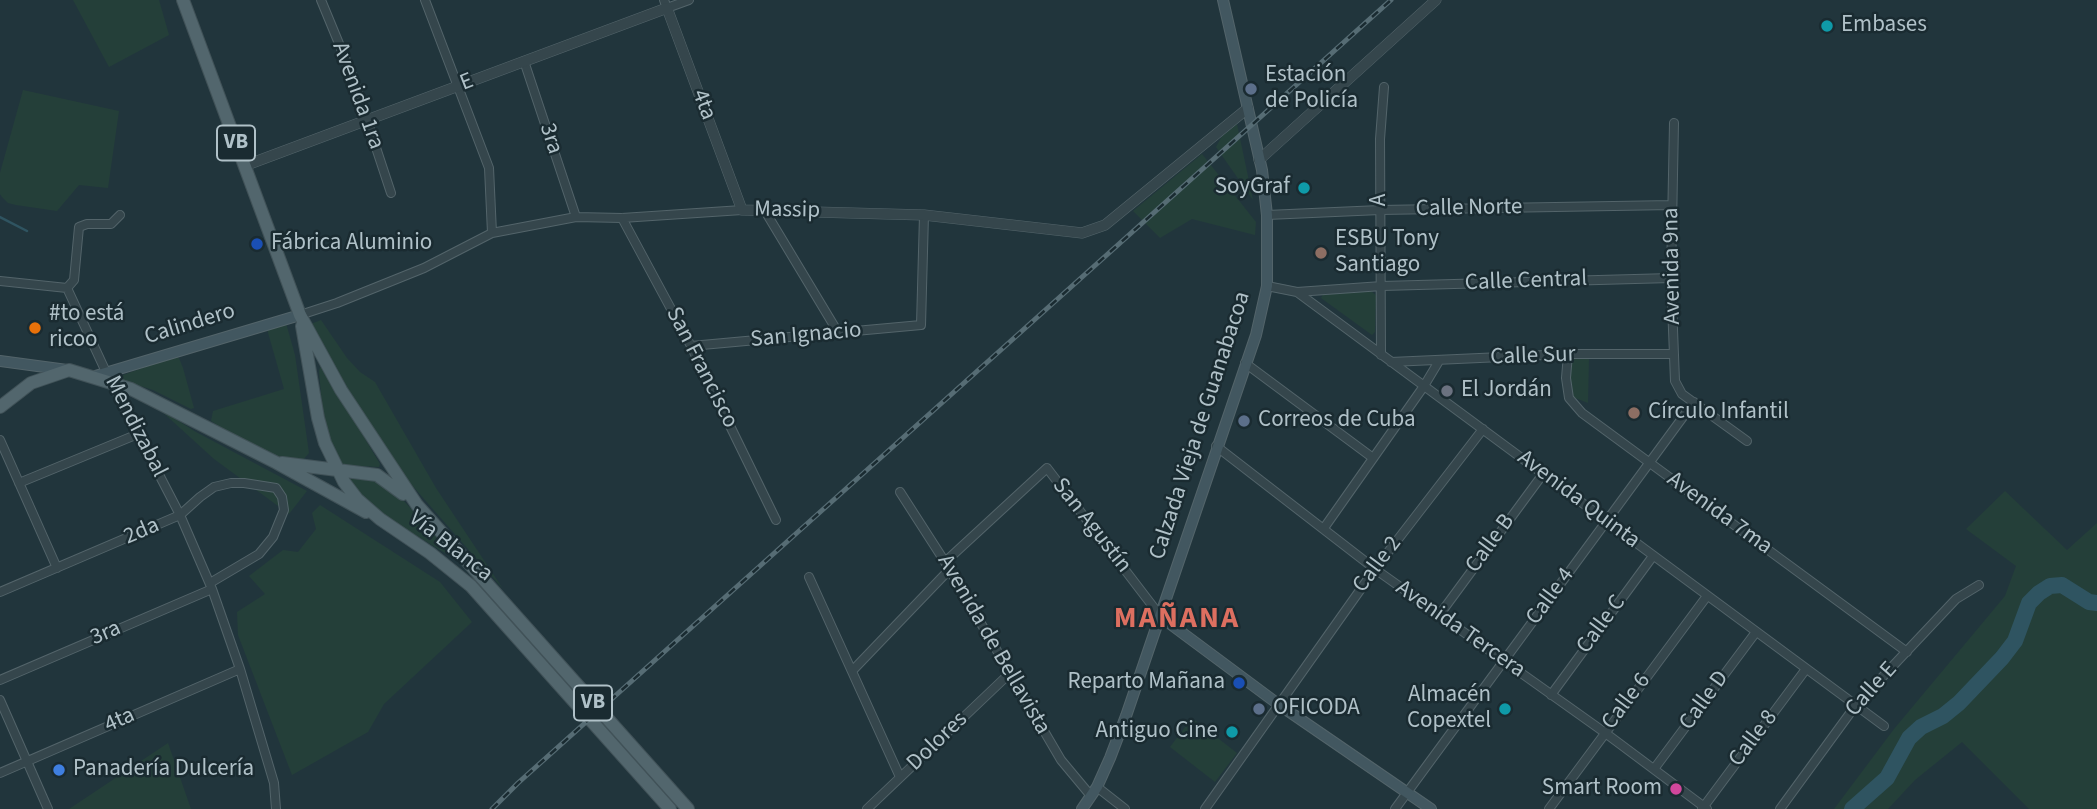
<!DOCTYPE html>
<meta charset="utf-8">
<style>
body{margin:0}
canvas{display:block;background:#21353c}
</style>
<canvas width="2097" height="809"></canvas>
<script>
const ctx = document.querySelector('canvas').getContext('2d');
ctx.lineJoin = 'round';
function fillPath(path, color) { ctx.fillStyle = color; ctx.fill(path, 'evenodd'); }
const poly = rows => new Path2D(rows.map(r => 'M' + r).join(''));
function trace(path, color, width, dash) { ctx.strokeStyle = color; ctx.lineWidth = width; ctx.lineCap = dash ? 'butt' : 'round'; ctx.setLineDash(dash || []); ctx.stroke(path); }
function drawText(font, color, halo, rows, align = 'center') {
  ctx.font = font + ' "Source Sans 3",sans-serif'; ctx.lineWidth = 5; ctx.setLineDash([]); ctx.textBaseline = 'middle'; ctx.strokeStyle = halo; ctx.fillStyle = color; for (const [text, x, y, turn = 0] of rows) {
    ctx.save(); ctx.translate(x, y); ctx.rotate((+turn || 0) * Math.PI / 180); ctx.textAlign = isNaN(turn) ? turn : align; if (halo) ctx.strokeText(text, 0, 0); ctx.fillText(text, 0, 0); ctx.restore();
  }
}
fillPath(poly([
 [73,0,159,0,169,35,109,67],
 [23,90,119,111,108,188,79,185,57,211,16,205,8,203,2,197,0,194,0,173],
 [1237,124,1253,200,1216,147,1222,136],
 [1202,154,1256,222,1255,235,1192,219,1160,238,1133,211],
 [1369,290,1376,295,1375,332,1372,335,1321,298,1324,293],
 [321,320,347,358,360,372,375,382,436,488,503,589,396,467,363,415,311,324],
 [286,323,295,355,309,453,302,461,284,460,248,444,211,421,213,411,284,389,267,329],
 [175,356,179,358,183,368,194,408,191,409,153,390,115,378],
 [1569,357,1589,358,1588,403,1570,396],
 [321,365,380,464,379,467,342,465,329,439,322,406,319,371],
 [158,408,196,432,307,491,289,514,214,459],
 [347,475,368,476,403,500,460,562,395,523,366,502],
 [2005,491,2067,550,2097,523,2097,809,2029,809,1962,742,1915,780,1888,809,1834,809,1894,729,2005,596,2016,566,1966,529],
 [320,505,440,582,472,622,384,704,368,732,292,775,238,635,237,612,265,594,249,576,283,550,298,552,316,529,312,513],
 [1192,718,1237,753,1215,782,1170,747],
 [168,743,191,809,69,809]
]), '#243f39');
trace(poly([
 [0,217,27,231]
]), '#2f5461', 2.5);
trace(poly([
 [1852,809,1887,778,1909,738,1921,727,1943,716,1959,703,2002,658,2015,641,2029,603,2039,593,2050,586,2062,585,2089,602,2097,603]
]), '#2f5461', 16);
const minor = poly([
 [321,0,352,75,391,193],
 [425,0,489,168,492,233],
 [664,0,667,8,689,0],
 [524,61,576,217],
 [1674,123,1671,278,1675,381,1682,394,1747,441],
 [765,211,839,334],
 [1267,215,1380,210,1672,205],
 [622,218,691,346,776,520],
 [0,281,67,288],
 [1267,286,1297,292,1884,726],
 [67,288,106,372,180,515,212,589,240,669,274,783,276,809],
 [67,288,74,280,79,227,87,224,111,224,120,215],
 [1297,292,1382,286,1671,278],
 [300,315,337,303,424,268,492,233,576,217,622,218,742,210],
 [691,346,921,325,924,215],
 [1568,354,1566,378,1569,398,1582,413,1907,652],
 [1381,355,1380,139,1384,87],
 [1391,362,1568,354,1674,354],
 [1245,363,1373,458],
 [0,440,57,568],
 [1216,446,1375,569,1604,732,1707,809],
 [19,483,138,434],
 [900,492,945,562,1061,760,1091,796],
 [1324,528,1424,386,1439,361],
 [945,562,1047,468,1161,617],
 [809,577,900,777],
 [0,592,180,515,200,497,214,487,231,483,244,483,276,488,282,497,284,510,273,537,259,554,210,583],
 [1440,614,1543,474],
 [853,670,949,570],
 [0,680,212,589],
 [1551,695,1653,556],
 [0,700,48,809],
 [1654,769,1756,632],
 [0,773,240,669],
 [1097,787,1125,809],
 [867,809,1009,674],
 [1205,809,1375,569,1483,429],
 [1395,809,1694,402],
 [1549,809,1707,596],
 [1702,809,1806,669],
 [1780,809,1856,705,1956,599,1979,585]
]);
const tertiary = poly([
 [1259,160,1436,0],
 [244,166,667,8,742,210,924,215,1082,233,1105,225,1248,108]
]);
const secondary = poly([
 [0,361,67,370],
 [92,377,300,315],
 [1161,617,1278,704,1431,809],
 [1082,809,1097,787,1110,758,1126,716,1256,335,1267,286,1267,215,1262,170,1223,0]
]);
const primary = poly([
 [183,0,300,315,341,390,417,505,688,809],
 [302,326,318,418,325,443,344,482,357,499,380,519,430,553,471,586,670,809],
 [0,407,31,383,69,370,131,389,277,463,366,512],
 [282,463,377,475,403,494]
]);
trace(minor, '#53646a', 10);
trace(tertiary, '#53646a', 11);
trace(secondary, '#53646a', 12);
trace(primary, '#415258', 14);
trace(minor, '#35464c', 8);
trace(tertiary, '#35464c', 10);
trace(secondary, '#425760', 10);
trace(primary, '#52666d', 12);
const rail = poly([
 [492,809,518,783,1391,0]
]);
trace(rail, '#566c74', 5);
trace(rail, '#1a2b31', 2.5, [8]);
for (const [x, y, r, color] of [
 [1827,26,7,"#0f9aa8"],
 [1251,89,7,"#5c6f8a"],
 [1304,188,7,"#0f9aa8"],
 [257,244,7,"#1a4fb4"],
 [1321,253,7,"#8d6e63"],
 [35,328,7,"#e8710a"],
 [1447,391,7,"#6b7280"],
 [1634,413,7,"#8d6e63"],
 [1244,421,7,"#5c6f8a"],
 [1239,683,7,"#1a4fb4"],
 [1259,709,7,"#5c6f8a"],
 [1505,709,7,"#0f9aa8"],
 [1232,732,7,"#0f9aa8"],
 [59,770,7,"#3f7fe0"],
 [1676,789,7,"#d1479c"]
]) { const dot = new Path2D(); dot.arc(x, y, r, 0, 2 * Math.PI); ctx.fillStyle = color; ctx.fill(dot); trace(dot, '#1a2b31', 2.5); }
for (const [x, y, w] of [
 [236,143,38],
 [593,703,38]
]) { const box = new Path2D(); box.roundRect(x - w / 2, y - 17.5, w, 35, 5); ctx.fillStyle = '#1a2b31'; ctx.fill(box); trace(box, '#b0c1c8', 2); }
drawText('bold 21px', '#b0c1c8', null, [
 ["VB",236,143],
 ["VB",593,703]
]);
drawText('23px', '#b0c1c8', '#1a2b31', [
 ["Embases",1841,26],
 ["Estación",1265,76],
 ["de Policía",1265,102],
 ["SoyGraf",1290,188,"right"],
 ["ESBU Tony",1335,240],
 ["Santiago",1335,266],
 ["Fábrica Aluminio",271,244],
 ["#to está",49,315],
 ["ricoo",49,341],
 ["El Jordán",1461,391],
 ["Círculo Infantil",1648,413],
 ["Correos de Cuba",1258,421],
 ["Reparto Mañana",1225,683,"right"],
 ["Almacén",1491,696,"right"],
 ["Copextel",1491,722,"right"],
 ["OFICODA",1273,709],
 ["Antiguo Cine",1218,732,"right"],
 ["Panadería Dulcería",73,770],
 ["Smart Room",1662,789,"right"]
], 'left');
drawText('23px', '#b0c1c8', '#1a2b31', [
 ["E",467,83,-21],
 ["Avenida 1ra",357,96,70],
 ["4ta",703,105,69],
 ["3ra",550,139,72],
 ["A",1380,200,-90],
 ["Calle Norte",1469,209,-1],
 ["Massip",787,211,1],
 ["Avenida 9na",1673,266,-91],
 ["Calle Central",1526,282,-2],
 ["Calindero",190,325,-17],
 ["San Ignacio",806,336,-5],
 ["Calle Sur",1533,357,-2],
 ["San Francisco",701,368,63],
 ["Calzada Vieja de Guanabacoa",1201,426,-72],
 ["Mendizabal",135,427,63],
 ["Avenida Quinta",1578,500,37],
 ["Avenida 7ma",1719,514,36],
 ["San Agustín",1091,526,52],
 ["2da",142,532,-23],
 ["Calle B",1491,544,-54],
 ["Vía Blanca",450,547,38],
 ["Calle 2",1378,565,-53],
 ["Calle 4",1551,597,-54],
 ["Calle C",1602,625,-54],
 ["Avenida Tercera",1460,630,35],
 ["3ra",106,634,-23],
 ["Avenida de Bellavista",993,645,60],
 ["Calle E",1872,690,-48],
 ["Calle D",1705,701,-54],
 ["Calle 6",1627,702,-53],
 ["4ta",120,721,-24],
 ["Calle 8",1754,739,-53],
 ["Dolores",938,742,-44]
]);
ctx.letterSpacing = '2px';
drawText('bold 30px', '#dd6f60', '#1a2b31', [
 ["MAÑANA",1177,620]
]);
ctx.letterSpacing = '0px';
</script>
